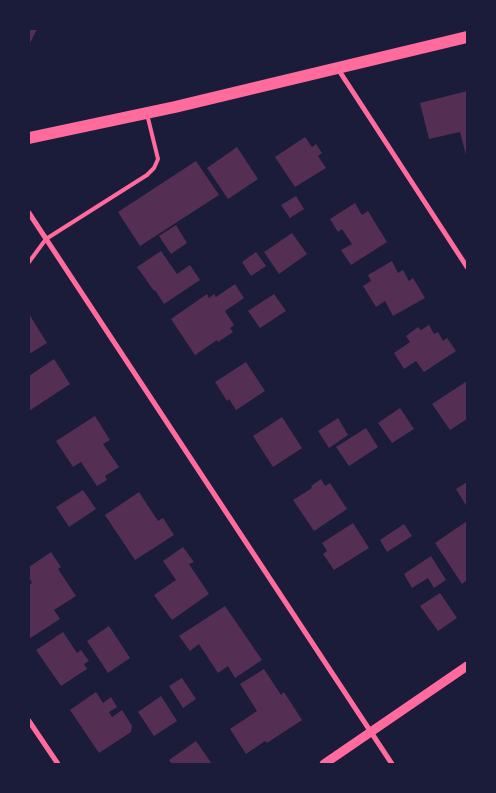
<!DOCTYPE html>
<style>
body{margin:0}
#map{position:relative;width:496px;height:793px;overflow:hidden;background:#1b1b3a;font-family:"Crimson Pro",serif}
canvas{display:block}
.frame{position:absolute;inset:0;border:30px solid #1b1b3a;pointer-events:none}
</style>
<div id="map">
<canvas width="496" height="793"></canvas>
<div class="frame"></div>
</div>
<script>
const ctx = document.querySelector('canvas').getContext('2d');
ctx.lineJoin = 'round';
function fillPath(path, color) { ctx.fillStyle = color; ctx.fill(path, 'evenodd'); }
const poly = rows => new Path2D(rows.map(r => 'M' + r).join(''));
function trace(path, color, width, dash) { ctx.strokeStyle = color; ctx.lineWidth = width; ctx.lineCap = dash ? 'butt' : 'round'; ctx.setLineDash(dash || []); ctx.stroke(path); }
fillPath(poly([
 [29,29,37,29,29,45],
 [467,91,467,159,460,132,429,139,420,103],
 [305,137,312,147,316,144,322,153,318,156,326,168,295,187,275,157],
 [237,147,258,179,228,199,207,168],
 [196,161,219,195,140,246,118,212],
 [296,196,304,209,290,218,281,205],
 [355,203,362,215,368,211,387,242,351,265,341,250,352,244,342,229,338,232,330,219],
 [176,225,187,243,171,254,159,236],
 [292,233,307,254,279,274,264,252],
 [161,251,177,274,190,265,200,280,164,304,155,290,154,291,137,267],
 [256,252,266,266,251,276,242,262],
 [392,261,398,273,403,270,409,281,413,278,425,298,393,316,385,301,376,307,363,286,371,281,368,275],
 [235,284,244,298,225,311,234,325,230,328,233,332,218,342,217,340,195,355,171,319,207,294,209,298,214,294,216,297],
 [274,294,286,311,260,328,248,311],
 [29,314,47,343,29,354],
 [429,325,434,334,438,332,443,341,447,338,456,351,424,372,416,361,404,369,394,353,410,342,406,336,418,327,421,330],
 [54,359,70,384,29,411,29,376],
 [246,362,265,391,236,410,229,399,227,401,215,382],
 [467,381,467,419,450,430,432,404],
 [400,408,414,429,392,443,378,423],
 [95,416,110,440,103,444,119,467,105,476,107,480,97,486,81,462,73,467,56,441],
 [282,417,302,448,273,467,253,436],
 [338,418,348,435,329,448,318,431],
 [366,428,378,447,349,466,336,447],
 [321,479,325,486,330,483,347,509,314,531,293,500,312,488,311,486],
 [467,482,467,507,456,489],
 [83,490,96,509,69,527,56,507],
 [139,492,158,521,163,518,174,535,135,560,105,515],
 [467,521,467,580,462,584,435,543],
 [353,523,369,548,334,570,323,554,327,551,322,543],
 [404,524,412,536,387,552,380,540],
 [183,547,194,562,189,564,209,594,172,620,154,595,176,580,163,561],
 [51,552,61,567,58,569,76,596,54,610,60,619,29,639,29,585,32,583,29,577,29,567],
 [431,556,446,580,434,588,428,578,412,588,404,574],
 [440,593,457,618,438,631,420,606],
 [225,606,262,660,235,678,228,666,218,673,199,644,190,651,179,636],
 [109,626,130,658,108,673,87,641],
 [63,632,77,653,81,650,89,661,84,664,87,669,61,686,36,650],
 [264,669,281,695,284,692,302,720,267,743,265,741,246,754,230,729,257,711,240,684],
 [182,678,196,699,183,708,169,686],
 [96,692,103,703,111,697,117,707,109,712,112,717,122,710,132,726,131,732,99,753,70,710],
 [161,696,177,721,154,736,138,712],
 [196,741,212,764,172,764,169,760]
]), '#542f53');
trace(poly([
 [29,262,46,239,147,175,154,168,158,159,147,114]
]), '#ff6b9d', 4);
trace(poly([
 [338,69,467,267],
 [29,213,392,764],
 [29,721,58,764]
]), '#ff6b9d', 5);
trace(poly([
 [324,764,467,666]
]), '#ff6b9d', 9);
trace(poly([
 [29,138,175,107,467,37]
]), '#ff6b9d', 12);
</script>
